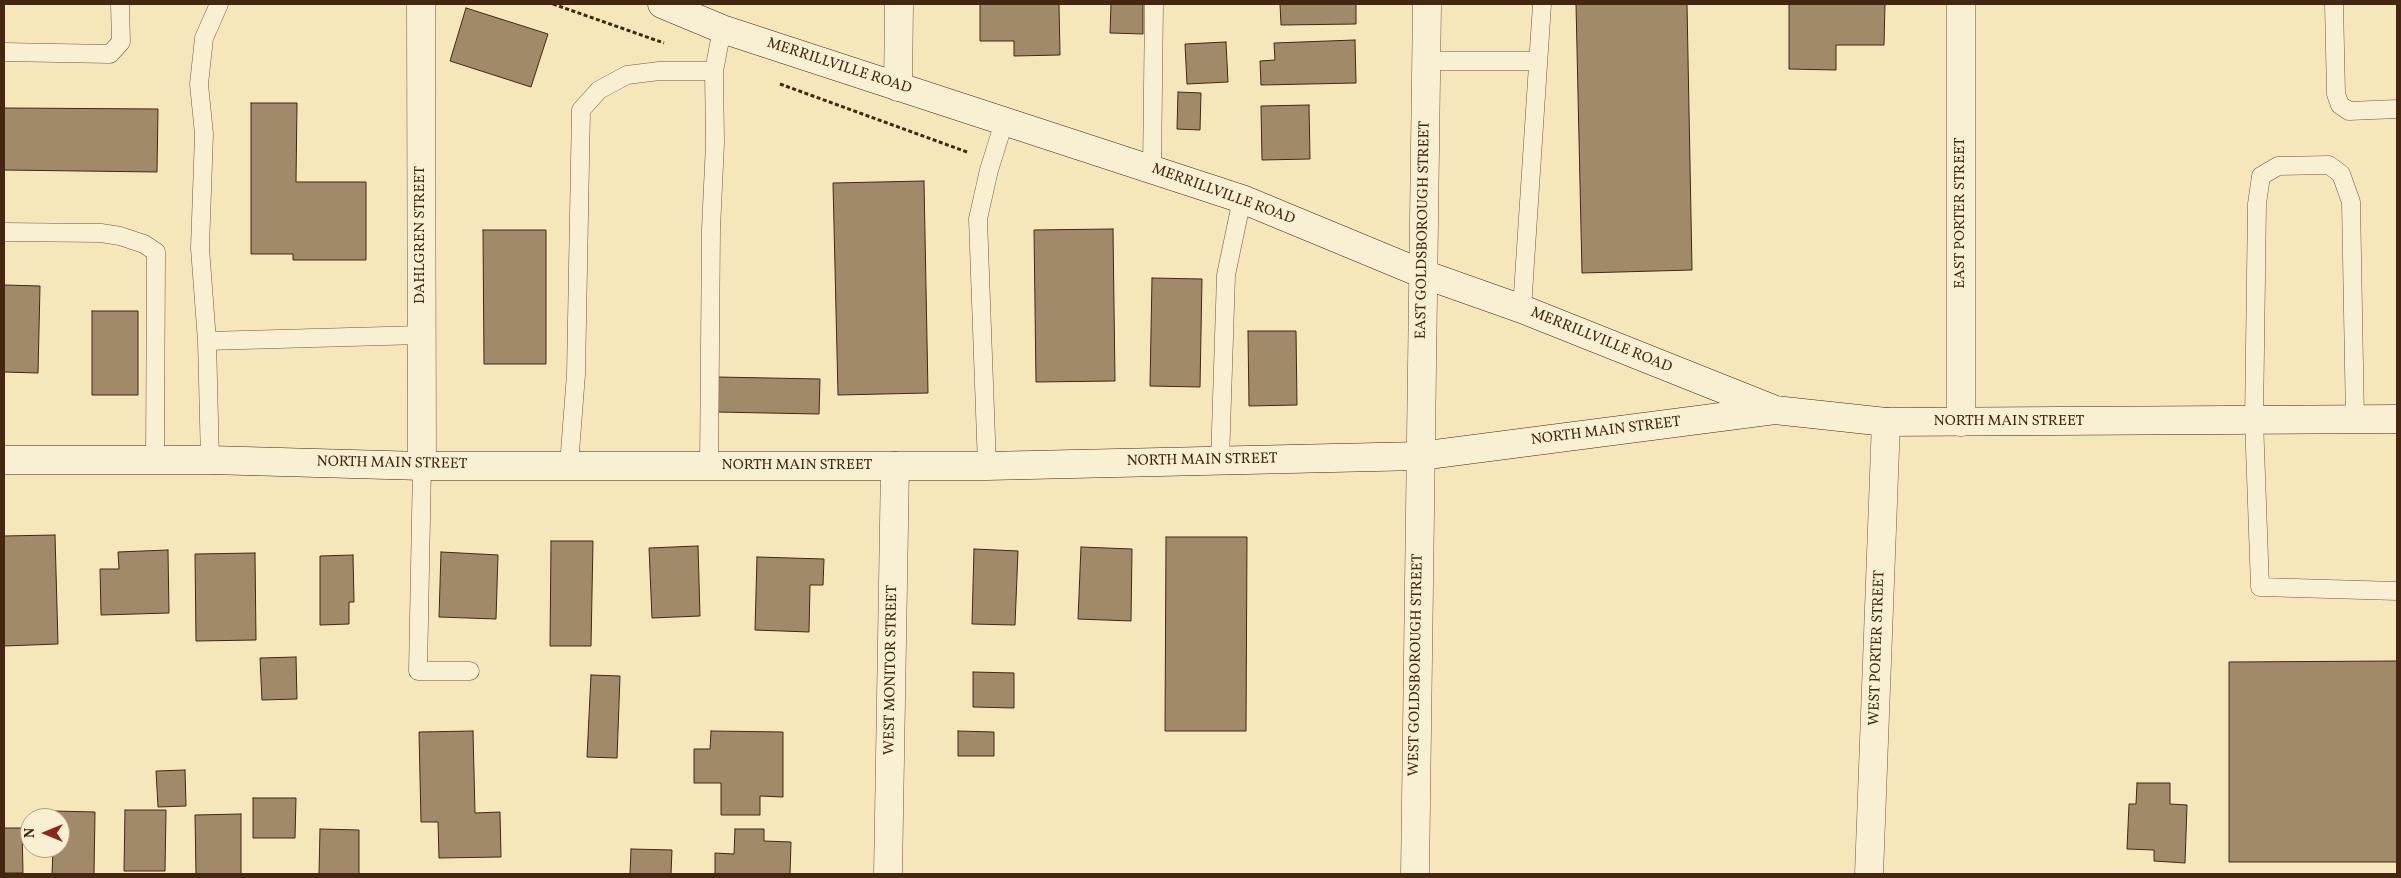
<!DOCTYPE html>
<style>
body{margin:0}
#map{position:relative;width:2401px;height:878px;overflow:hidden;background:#f6e7bb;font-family:Vollkorn,serif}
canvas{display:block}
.frame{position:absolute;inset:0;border:5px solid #452611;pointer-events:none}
.north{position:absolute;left:20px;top:808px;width:50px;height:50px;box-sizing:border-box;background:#f9efd3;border:1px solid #b19f85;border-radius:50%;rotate:270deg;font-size:14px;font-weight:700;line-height:20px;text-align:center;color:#452611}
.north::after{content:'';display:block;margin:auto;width:18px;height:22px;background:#8f2418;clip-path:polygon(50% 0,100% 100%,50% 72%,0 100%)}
</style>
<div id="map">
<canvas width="2401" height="878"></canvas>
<div class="frame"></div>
<div class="north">N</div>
</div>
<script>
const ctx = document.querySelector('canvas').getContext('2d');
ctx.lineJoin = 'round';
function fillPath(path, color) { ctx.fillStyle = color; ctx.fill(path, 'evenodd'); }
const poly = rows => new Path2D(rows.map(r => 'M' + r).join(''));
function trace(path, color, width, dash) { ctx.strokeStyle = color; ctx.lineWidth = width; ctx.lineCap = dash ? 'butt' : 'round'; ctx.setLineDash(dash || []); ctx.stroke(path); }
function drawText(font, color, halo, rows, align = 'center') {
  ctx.font = font + ' Vollkorn,serif'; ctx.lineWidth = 4.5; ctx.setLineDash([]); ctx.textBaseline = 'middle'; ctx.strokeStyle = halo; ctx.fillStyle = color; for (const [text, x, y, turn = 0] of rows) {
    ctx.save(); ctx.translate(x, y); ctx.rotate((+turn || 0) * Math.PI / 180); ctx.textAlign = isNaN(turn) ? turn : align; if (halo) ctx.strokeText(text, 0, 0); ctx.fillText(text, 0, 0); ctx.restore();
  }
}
const building = poly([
 [980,4,1059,4,1060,55,1014,56,1014,41,980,41,980,4],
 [1111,4,1143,4,1143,34,1110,33,1111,4],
 [1280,4,1356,4,1356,24,1281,25,1280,4],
 [1576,4,1687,4,1692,270,1582,273,1576,4],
 [1789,4,1885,4,1884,45,1836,45,1836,70,1789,69,1789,4],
 [466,8,548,34,531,87,450,61,466,8],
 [1355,40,1356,83,1261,85,1260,61,1275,60,1274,43,1355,40],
 [1226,42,1228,82,1187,84,1185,44,1226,42],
 [1178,92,1201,93,1200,130,1177,129,1178,92],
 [251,103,297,103,296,182,366,182,366,260,293,260,293,254,251,254,251,103],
 [1309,105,1310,159,1262,160,1261,106,1309,105],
 [4,108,158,109,157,172,4,170,4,108],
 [924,181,928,393,838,395,833,183,924,181],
 [1113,229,1115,381,1036,382,1034,230,1113,229],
 [483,230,546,230,546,364,484,364,483,230],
 [1152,278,1202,279,1200,387,1150,386,1152,278],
 [4,285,40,286,38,373,4,372,4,285],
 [92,311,138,311,138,395,92,395,92,311],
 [1248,331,1296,331,1297,405,1249,406,1248,331],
 [717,377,820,379,819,414,716,412,717,377],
 [55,535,58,644,4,646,4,536,55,535],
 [1166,537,1247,537,1246,731,1165,731,1166,537],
 [551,541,593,541,591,646,550,646,551,541],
 [698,546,700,616,652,618,649,548,698,546],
 [1081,547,1132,549,1131,621,1078,619,1081,547],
 [974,549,1018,551,1015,625,972,624,974,549],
 [168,550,169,613,101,615,100,569,119,569,118,552,168,550],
 [441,552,498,555,496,619,439,617,441,552],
 [255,553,256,640,196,641,195,554,255,553],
 [353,555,354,602,349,602,349,624,320,625,320,556,353,555],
 [757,557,824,559,823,585,810,585,809,632,755,630,757,557],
 [296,657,297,699,262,700,260,658,296,657],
 [2397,661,2397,862,2229,862,2229,662,2397,661],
 [973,672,1014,673,1014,708,973,707,973,672],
 [591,675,620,676,617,758,587,757,591,675],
 [473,731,475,813,500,812,501,857,439,858,438,822,421,822,419,732,473,731],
 [711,731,783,732,783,797,760,796,760,815,721,815,721,783,694,783,694,749,710,749,711,731],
 [958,731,994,732,994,756,958,756,958,731],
 [185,770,186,806,158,807,156,771,185,770],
 [2137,783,2170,783,2170,804,2187,805,2185,863,2154,861,2154,850,2127,849,2129,804,2136,804,2137,783],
 [253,798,296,798,295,838,253,838,253,798],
 [125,810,166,810,165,871,124,871,125,810],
 [53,811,95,812,94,874,52,874,53,848,60,848,60,818,53,818,53,811],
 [241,814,241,874,196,874,195,815,241,814],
 [4,828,22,828,23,873,4,873,4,828],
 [320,829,359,830,359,874,319,874,320,829],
 [735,829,764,829,764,841,791,842,790,874,715,874,715,853,734,854,735,829],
 [631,849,672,850,671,874,630,874,631,849]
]);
fillPath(building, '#a18a69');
trace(building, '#452611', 1);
const lane = poly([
 [2334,4,2336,94,2340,105,2349,111,2397,109],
 [4,52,110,54,121,42,120,4],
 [1426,61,1538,61],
 [1152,170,1154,4],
 [4,232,101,233,120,236,144,244,156,252,155,460],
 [1522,309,1542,4],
 [207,341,200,248,204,134,199,84,204,38,219,4],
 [2355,420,2351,202,2341,174,2329,165,2278,166,2261,176,2257,204,2254,420,2260,587,2397,591],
 [210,460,207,341,421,335],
 [1220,461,1226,275,1242,199],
 [569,465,576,374,581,110,599,90,627,75,659,71,714,71],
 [422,466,418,671,470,671],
 [709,466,711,229,715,143,714,71,722,29],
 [987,466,978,219,989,170,1004,122]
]);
const street = poly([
 [421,4,422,466],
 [1961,4,1961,422],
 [898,87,899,4],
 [888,874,895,466],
 [1415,874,1427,4],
 [1869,874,1886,422]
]);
const secondary = poly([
 [662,4,722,29,1242,199,1423,274,1522,309,1773,409],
 [4,460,210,460,422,466,987,466,1420,456,1775,410,1886,422,2397,419]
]);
trace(lane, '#71563c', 19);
trace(street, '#71563c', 29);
trace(secondary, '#452611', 29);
trace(poly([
 [553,4,664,43],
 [780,84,967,152]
]), '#452611', 3, [4, 2.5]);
trace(lane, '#f9efd3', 18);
trace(street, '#f9efd3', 28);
trace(secondary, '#f9efd3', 28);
drawText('15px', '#452611', '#f9efd3', [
 ["MERRILLVILLE ROAD",839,67,18],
 ["MERRILLVILLE ROAD",1223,195,20],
 ["EAST PORTER STREET",1961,213,-90],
 ["EAST GOLDSBOROUGH STREET",1424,230,-89],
 ["DAHLGREN STREET",421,235,-90],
 ["MERRILLVILLE ROAD",1601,341,22],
 ["NORTH MAIN STREET",2009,422],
 ["NORTH MAIN STREET",1606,432,-7],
 ["NORTH MAIN STREET",1202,461,-1],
 ["NORTH MAIN STREET",392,464,1],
 ["NORTH MAIN STREET",797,466],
 ["WEST PORTER STREET",1878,648,-88],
 ["WEST GOLDSBOROUGH STREET",1417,665,-89],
 ["WEST MONITOR STREET",892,670,-89]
]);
</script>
